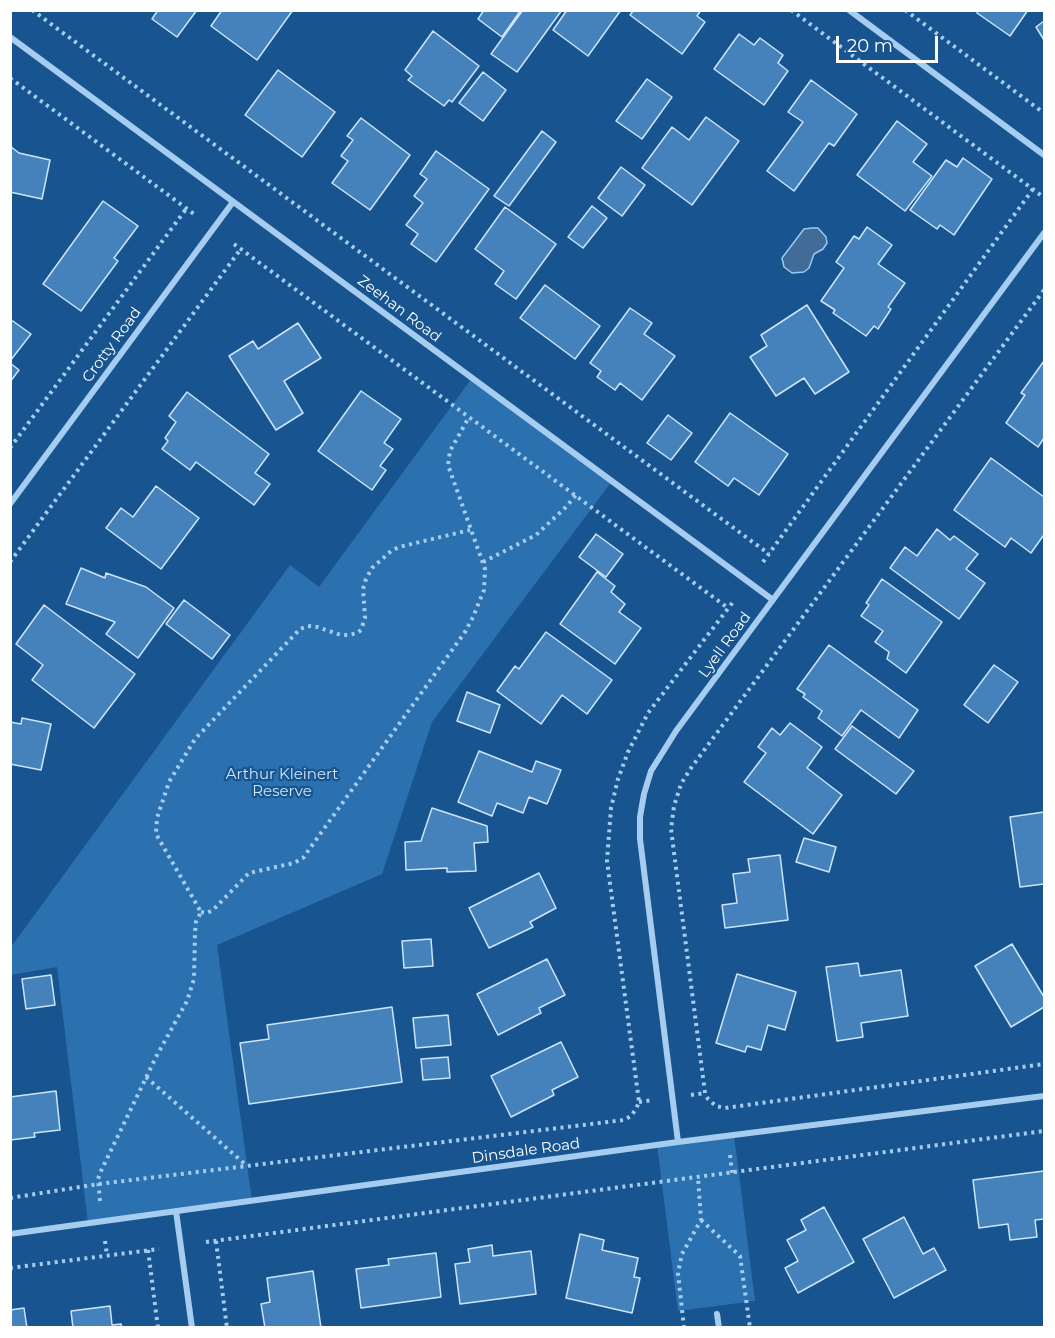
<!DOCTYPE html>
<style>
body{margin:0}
#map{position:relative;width:1055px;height:1338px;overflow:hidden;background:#185590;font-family:Montserrat,sans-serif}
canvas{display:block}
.frame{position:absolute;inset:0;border:12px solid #fff;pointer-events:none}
.scale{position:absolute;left:836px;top:36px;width:102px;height:27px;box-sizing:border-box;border:3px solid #fff;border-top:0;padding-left:8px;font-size:18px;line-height:21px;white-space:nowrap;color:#fff;-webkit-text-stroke:4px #185590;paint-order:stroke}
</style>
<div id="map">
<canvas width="1055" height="1338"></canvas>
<div class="frame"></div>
<div class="scale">20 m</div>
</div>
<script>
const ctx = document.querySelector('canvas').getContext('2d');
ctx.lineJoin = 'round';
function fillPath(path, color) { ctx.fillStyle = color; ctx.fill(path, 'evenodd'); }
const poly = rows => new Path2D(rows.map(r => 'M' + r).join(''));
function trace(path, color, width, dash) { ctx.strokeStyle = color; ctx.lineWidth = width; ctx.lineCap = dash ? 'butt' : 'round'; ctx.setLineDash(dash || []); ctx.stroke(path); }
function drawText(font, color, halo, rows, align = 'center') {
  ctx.font = font + ' Montserrat,sans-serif'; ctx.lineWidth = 4.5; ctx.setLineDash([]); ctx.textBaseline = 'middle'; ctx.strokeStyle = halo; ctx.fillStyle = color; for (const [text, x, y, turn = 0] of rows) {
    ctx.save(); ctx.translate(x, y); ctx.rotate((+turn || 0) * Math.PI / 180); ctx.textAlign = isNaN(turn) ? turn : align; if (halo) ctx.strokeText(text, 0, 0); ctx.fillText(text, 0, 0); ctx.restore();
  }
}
fillPath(poly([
 [472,378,612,481,432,722,382,874,217,945,252,1201,88,1223,57,967,11,975,11,947,290,565,319,587],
 [734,1135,755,1301,678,1311,657,1145]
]), '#2b70af');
const water = poly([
 [812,228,818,228,826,237,827,243,823,249,814,254,809,268,804,272,792,273,784,267,782,258,804,229,812,228]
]);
fillPath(water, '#416c97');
trace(water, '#99c9f2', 1.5);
const building = poly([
 [158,10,197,10,177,37,152,19,158,10],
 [222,10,293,10,257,60,211,26,222,10],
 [484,10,521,10,502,37,478,19,484,10],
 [523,10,562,10,517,72,491,54,523,10],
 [567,10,621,10,588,56,553,30,567,10],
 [634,10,701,10,697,16,705,22,682,54,630,15,634,10],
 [978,10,1028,10,1010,36,977,13,978,10],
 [1044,21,1044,40,1036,27,1044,21],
 [433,31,479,66,452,102,449,100,444,106,408,80,412,76,405,70,433,31],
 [739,34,754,45,760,38,783,55,778,63,788,71,764,105,714,69,739,34],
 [278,70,335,112,302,157,245,115,278,70],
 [483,72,506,90,483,121,459,103,483,72],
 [647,79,672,97,642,139,616,121,647,79],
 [811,80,857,114,834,146,829,143,794,191,767,171,803,122,788,112,811,80],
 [706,117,739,141,692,205,642,168,672,127,689,140,706,117],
 [361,118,410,155,370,210,332,183,348,161,341,156,353,140,347,136,361,118],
 [897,121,927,144,913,162,932,176,905,211,857,175,897,121],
 [542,131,556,142,509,206,494,196,542,131],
 [10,146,19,153,50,160,42,199,10,192,10,146],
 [436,151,489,189,436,262,411,244,418,234,406,225,423,203,414,196,427,179,420,174,436,151],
 [963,158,992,179,954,235,940,225,937,229,910,210,946,160,957,167,963,158],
 [621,167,645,185,622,216,598,198,621,167],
 [103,201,138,226,114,258,118,261,81,311,43,284,103,201],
 [592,206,607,218,583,248,568,237,592,206],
 [505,207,556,244,516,299,495,284,504,271,475,249,505,207],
 [867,227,892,245,878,264,905,283,888,307,891,309,878,329,874,326,866,336,833,313,835,310,821,301,844,268,836,262,854,236,859,239,867,227],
 [545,285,600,326,575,359,520,318,545,285],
 [807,305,849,372,815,394,804,378,776,396,750,357,767,346,761,335,807,305],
 [630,308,652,323,644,334,675,356,642,400,620,383,615,390,597,377,601,371,590,363,630,308],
 [10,319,31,334,10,361,10,319],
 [298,323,321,358,284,381,303,413,276,430,229,356,253,341,258,349,298,323],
 [1044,361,1044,438,1038,447,1006,423,1025,395,1021,393,1044,361],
 [10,363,19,370,10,382,10,363],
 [361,391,401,419,384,443,393,449,380,466,386,470,372,490,318,451,361,391],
 [187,392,269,454,255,473,270,484,254,505,196,462,190,470,162,449,168,441,165,438,176,422,169,416,187,392],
 [730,413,788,454,759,495,734,478,728,486,695,462,730,413],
 [668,415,692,433,671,460,647,443,668,415],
 [991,458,1044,497,1044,537,1043,536,1031,553,1011,538,1005,547,954,510,991,458],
 [156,486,199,518,161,569,106,528,121,508,133,517,156,486],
 [937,529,950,540,954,536,978,554,966,569,985,583,959,619,890,568,905,547,917,556,937,529],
 [596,534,623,554,606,577,579,557,596,534],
 [81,568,105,578,106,573,146,587,174,608,138,658,106,634,115,622,66,604,81,568],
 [597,572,615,586,611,592,625,604,619,612,641,628,615,664,560,624,597,572],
 [882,579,942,622,906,673,887,659,889,652,875,642,883,631,861,616,869,605,866,603,882,579],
 [184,600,230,635,212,659,166,624,184,600],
 [44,605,135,674,94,728,32,680,43,665,16,644,44,605],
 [546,632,612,680,587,714,562,695,541,724,497,691,515,666,519,669,546,632],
 [829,645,918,710,899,738,861,710,842,736,818,718,822,711,803,697,805,694,797,689,829,645],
 [994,665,1018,682,988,723,964,705,994,665],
 [467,692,500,705,490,733,457,721,467,692],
 [22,718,51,724,41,770,10,764,10,722,21,724,22,718],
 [790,723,822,747,807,768,842,795,813,834,744,782,766,753,758,747,772,728,780,735,790,723],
 [852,726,914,771,896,794,835,749,852,726],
 [479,751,532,772,536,761,561,770,547,804,529,797,523,813,497,803,492,816,458,802,479,751],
 [432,808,487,826,488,842,474,843,476,871,447,872,447,868,406,870,405,842,421,841,432,808],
 [1044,812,1044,884,1020,887,1010,817,1044,812],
 [804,838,836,847,829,872,796,862,804,838],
 [780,855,788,920,725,928,722,905,737,903,733,874,750,872,748,859,780,855],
 [539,873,556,908,530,922,533,927,489,948,469,908,539,873],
 [431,939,433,966,404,968,402,941,431,939],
 [1012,944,1044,997,1044,1007,1011,1027,975,966,1012,944],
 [547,959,565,995,539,1008,541,1013,498,1035,477,994,547,959],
 [858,963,860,976,901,970,908,1016,861,1023,863,1037,837,1041,826,967,858,963],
 [737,974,796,992,785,1030,768,1025,761,1050,747,1046,745,1052,716,1043,737,974],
 [51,975,55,1005,26,1009,22,979,51,975],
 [392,1007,402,1082,249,1104,240,1043,269,1039,267,1025,392,1007],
 [448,1015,451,1045,416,1048,413,1018,448,1015],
 [561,1042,578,1077,552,1090,554,1095,511,1117,491,1076,561,1042],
 [448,1057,450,1078,423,1080,421,1059,448,1057],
 [56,1091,60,1130,34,1133,35,1137,10,1140,10,1097,56,1091],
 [1044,1171,1044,1219,1035,1220,1037,1237,1010,1240,1008,1224,979,1228,973,1180,1044,1171],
 [824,1207,854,1262,798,1293,785,1268,798,1261,787,1240,806,1230,801,1220,824,1207],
 [904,1217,923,1254,934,1248,946,1270,894,1298,863,1239,904,1217],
 [580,1234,604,1240,602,1250,638,1258,634,1277,640,1278,632,1313,566,1298,580,1234],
 [492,1245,493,1256,531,1251,536,1294,460,1304,455,1264,470,1262,468,1249,492,1245],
 [436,1253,441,1297,361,1308,356,1269,389,1265,388,1259,436,1253],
 [313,1271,321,1328,265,1328,261,1304,270,1302,267,1278,313,1271],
 [110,1306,112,1325,121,1324,122,1328,73,1328,71,1311,110,1306],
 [24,1308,27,1328,10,1328,10,1310,24,1308]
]);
fillPath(building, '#4581ba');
trace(building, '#cde5fb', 1.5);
trace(poly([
 [32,10,769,554],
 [791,10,1042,196],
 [905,10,1044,113],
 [10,78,194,214],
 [234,244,728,608],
 [1044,290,691,768,681,784,674,806,671,829,705,1093,708,1099,716,1106,725,1108,1044,1064],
 [10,448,186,209],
 [10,562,240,250],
 [483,562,536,535,566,507,576,495],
 [763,562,1033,189],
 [201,912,207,913,213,910,249,873,294,863,303,858,465,632,473,617,484,590,485,569,448,465,450,451,469,417],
 [146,1077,247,1166],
 [691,1095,705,1093],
 [639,1102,653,1100],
 [730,1155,732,1173],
 [10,1198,99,1184,624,1120,631,1116,636,1109,639,1102,607,861,611,808,618,779,628,752,648,713,733,602],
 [100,1201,98,1179,100,1173,156,1057,187,1001,194,979,195,932,196,922,201,912,156,834,157,818,169,782,195,739,300,629,308,626,317,627,341,635,349,635,357,633,361,630,365,618,363,589,366,579,372,568,391,551,399,547,470,530],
 [701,1220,740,1256,750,1328],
 [105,1241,107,1255],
 [216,1241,227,1328],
 [206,1242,1044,1131],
 [148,1250,158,1328],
 [10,1268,159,1249],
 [684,1328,678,1273,682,1254,701,1220,698,1177]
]), '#a6cdef', 4, [3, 4.5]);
trace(poly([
 [849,10,1044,155],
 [10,37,773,600],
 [10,504,233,202],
 [678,1142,640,839,640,817,644,794,651,771,676,731,1044,233],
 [176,1211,192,1328],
 [10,1234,678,1142,1044,1096],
 [717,1314,719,1328]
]), '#a6cdef', 6);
drawText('15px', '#fff', '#185590', [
 ["Zeehan Road",399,309,37],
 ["Crotty Road",112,345,-54],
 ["Lyell Road",725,645,-54],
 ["Dinsdale Road",526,1151,-8]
]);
drawText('15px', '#cde5fb', '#185590', [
 ["Arthur Kleinert",282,775],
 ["Reserve",282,792]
]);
</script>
